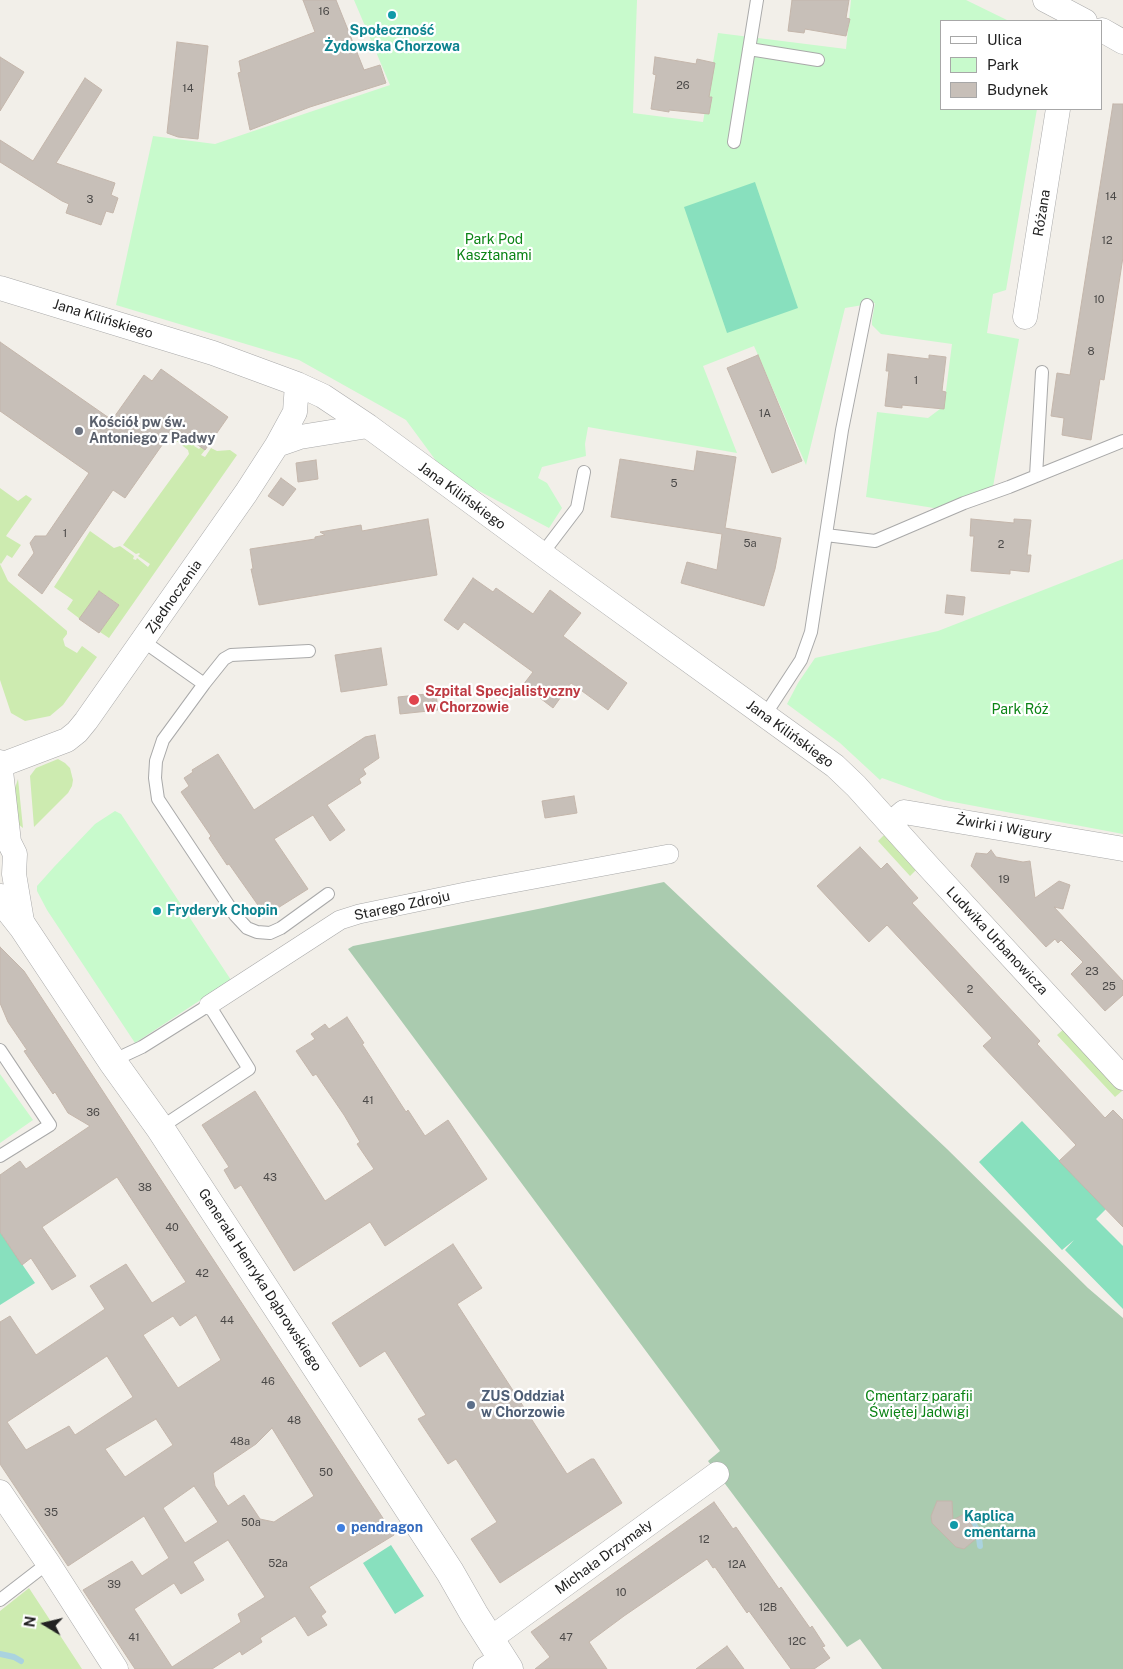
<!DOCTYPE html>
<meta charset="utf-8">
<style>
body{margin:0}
#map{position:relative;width:1123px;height:1669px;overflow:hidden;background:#f2efe9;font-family:"Public Sans",sans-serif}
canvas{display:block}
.legend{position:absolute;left:940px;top:20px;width:162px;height:90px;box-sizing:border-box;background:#fff;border:1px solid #a7a7a7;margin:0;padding:6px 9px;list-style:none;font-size:15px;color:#222}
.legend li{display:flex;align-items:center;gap:10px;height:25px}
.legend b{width:25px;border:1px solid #a7a7a7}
.north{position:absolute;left:20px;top:1599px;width:50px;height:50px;-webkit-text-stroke:4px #fff;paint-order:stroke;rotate:279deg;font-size:14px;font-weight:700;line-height:20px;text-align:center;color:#222}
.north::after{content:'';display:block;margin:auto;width:18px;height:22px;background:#222;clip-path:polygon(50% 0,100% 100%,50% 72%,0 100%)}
</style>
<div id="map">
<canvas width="1123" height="1669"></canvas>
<ul class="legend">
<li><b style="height:6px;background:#fff"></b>Ulica</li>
<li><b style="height:14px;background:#c8facc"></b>Park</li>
<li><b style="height:14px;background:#c7bfb8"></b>Budynek</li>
</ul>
<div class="north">N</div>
</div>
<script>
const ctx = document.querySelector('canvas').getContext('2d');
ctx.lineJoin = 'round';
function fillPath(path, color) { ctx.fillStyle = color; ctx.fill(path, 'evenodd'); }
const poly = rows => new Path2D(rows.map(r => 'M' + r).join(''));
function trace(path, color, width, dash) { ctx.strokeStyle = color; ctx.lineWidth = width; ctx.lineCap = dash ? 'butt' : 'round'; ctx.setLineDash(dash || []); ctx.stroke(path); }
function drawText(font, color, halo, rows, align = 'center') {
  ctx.font = font + ' "Public Sans",sans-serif'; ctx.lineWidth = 4.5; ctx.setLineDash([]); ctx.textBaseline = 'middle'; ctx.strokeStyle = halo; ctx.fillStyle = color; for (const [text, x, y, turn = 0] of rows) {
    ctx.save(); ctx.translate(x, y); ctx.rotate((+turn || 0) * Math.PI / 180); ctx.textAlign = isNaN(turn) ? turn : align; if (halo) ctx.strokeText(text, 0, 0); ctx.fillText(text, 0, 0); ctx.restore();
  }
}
fillPath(poly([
 [156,425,171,425,190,439,190,441,196,443,194,446,199,449,201,447,205,450,201,455,205,457,211,448,217,451,230,450,237,455,109,638,100,632,118,604,99,591,80,619,67,609,73,600,54,587,90,531,114,548,120,546,134,556,133,559,136,560,137,558,148,567,150,564,138,556,140,554,139,553,136,554,123,545,189,454,188,450],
 [0,488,18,501,26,495,32,499,6,536,21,545,12,558,7,555,1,564,0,563],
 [0,564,8,581,67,631,67,634,63,639,65,646,77,653,82,646,97,657,63,705,50,716,25,721,11,713,0,680],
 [58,759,65,763,70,768,73,780,72,786,68,793,34,827,30,776,36,768],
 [18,779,23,828,18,824,15,788],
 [885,834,917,869,910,876,878,841],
 [1064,1029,1122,1091,1115,1097,1057,1035],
 [29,1588,82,1669,0,1669,0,1611]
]), '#cdebb0');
fillPath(poly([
 [664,882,947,1149,1088,1288,1123,1318,1123,1669,882,1669,860,1639,847,1647,708,1461,720,1451,348,949,353,946,543,908]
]), '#aacbaf');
fillPath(poly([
 [354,0,637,0,633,113,703,122,718,33,846,49,851,0,966,0,1009,21,942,21,942,109,1037,109,1006,290,993,294,987,333,1019,339,993,487,946,510,866,497,877,412,928,418,944,406,952,344,881,334,872,325,872,320,875,303,845,308,806,465,754,346,703,366,737,453,588,427,585,444,586,456,542,467,538,478,547,483,562,508,549,528,445,473,406,420,299,360,116,305,153,136,215,144,390,85],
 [1123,559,1123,834,943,800,882,778,880,780,840,743,787,704,798,683,815,658,938,631],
 [115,811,121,814,231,980,135,1043,47,910,37,891,37,886,54,867,95,824],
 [0,1074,33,1120,0,1143]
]), '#c8facc');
fillPath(poly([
 [755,182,798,308,727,333,684,207],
 [1022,1121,1106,1209,1096,1219,1123,1246,1123,1309,1065,1250,1074,1240,1062,1250,979,1162],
 [0,1232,35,1283,0,1305],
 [391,1545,424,1596,395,1614,363,1563]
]), '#88e0be');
trace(poly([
 [966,1514,978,1530,980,1546],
 [0,1654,14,1657,21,1661]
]), '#aad3df', 6);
const building = poly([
 [303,0,336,0,364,70,380,65,386,83,310,107,250,130,238,73,241,72,239,61,315,32,303,0],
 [792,0,849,0,846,18,850,19,846,36,805,29,804,33,788,31,792,0],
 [177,42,208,46,198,139,178,137,167,133,177,42],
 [0,57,24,72,0,111,0,57],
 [655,57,696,64,697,59,715,63,709,97,712,97,709,114,669,110,669,112,651,109,656,75,653,74,655,57],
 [85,78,102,90,56,163,115,183,111,195,118,198,113,213,106,211,101,225,66,213,69,204,62,201,0,162,0,140,33,161,85,78],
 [1113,104,1123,104,1123,257,1104,380,1100,379,1091,440,1062,435,1064,418,1051,416,1057,373,1070,375,1113,104],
 [0,342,112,420,144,375,152,381,161,369,228,417,205,450,174,428,125,498,113,490,42,594,18,575,34,553,30,543,35,536,46,536,89,473,0,411,0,342],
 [888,354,929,359,929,355,946,357,942,391,946,392,944,409,902,405,902,408,885,406,889,371,886,371,888,354],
 [758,355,802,461,772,473,727,368,758,355],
 [697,451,736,457,725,528,781,538,775,569,764,606,681,583,687,562,717,570,722,534,611,517,620,459,694,471,697,451],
 [316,460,318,479,298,482,296,463,316,460],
 [281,478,296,489,283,506,268,496,281,478],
 [428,519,437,575,259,605,251,569,253,569,250,549,315,539,315,537,325,535,320,532,361,525,362,531,428,519],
 [971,519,1014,523,1014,519,1031,520,1027,555,1031,555,1029,572,1010,570,1010,574,971,571,974,536,970,536,971,519],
 [473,578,493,592,496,588,533,614,550,590,581,613,563,636,627,683,608,710,571,683,553,708,523,685,533,672,464,622,458,630,444,620,473,578],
 [99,591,119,605,99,633,79,619,99,591],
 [947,595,965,597,963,615,945,613,947,595],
 [381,648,387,685,341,692,335,655,381,648],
 [436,693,438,710,400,714,398,697,436,693],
 [375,735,379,758,363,769,366,774,359,779,361,783,327,805,345,830,330,841,313,815,274,839,308,889,273,911,268,903,260,908,229,864,227,865,209,838,211,836,181,792,189,786,184,778,193,772,192,770,218,754,254,810,365,737,375,735],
 [574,796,577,813,545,818,542,801,574,796],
 [860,847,881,869,887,863,909,888,918,898,912,903,1040,1041,1037,1044,1105,1118,1113,1110,1123,1120,1123,1227,1059,1161,1076,1145,983,1046,992,1038,887,925,869,942,817,886,860,847],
 [991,850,996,857,1023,862,1030,861,1035,898,1059,881,1070,885,1063,909,1054,907,1123,981,1123,995,1105,1011,1071,974,1083,962,1061,940,1058,943,1055,939,1046,947,971,866,976,853,987,854,991,850],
 [0,947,24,971,394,1535,309,1587,326,1612,321,1616,327,1625,308,1636,295,1616,260,1638,262,1642,242,1655,240,1651,212,1669,135,1669,83,1590,132,1561,142,1576,169,1558,144,1516,68,1566,0,1464,0,1322,10,1316,36,1355,105,1309,90,1286,126,1264,152,1303,186,1282,117,1177,42,1227,76,1276,52,1290,31,1258,22,1265,0,1232,0,1175,20,1161,26,1169,90,1126,68,1113,55,1092,53,1094,24,1051,27,1050,8,1022,0,1003,0,947],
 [196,1315,221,1360,178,1388,143,1335,173,1316,180,1326,196,1315],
 [107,1356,133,1397,75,1435,69,1426,26,1450,7,1422,107,1356],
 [156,1419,173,1445,125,1477,105,1449,156,1419],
 [272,1428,314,1496,274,1522,260,1519,244,1495,228,1506,215,1486,213,1473,256,1444,272,1428],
 [194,1486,218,1522,185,1543,163,1508,194,1486],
 [228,1540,265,1597,238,1614,241,1622,172,1667,134,1609,174,1583,181,1594,204,1580,193,1562,228,1540],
 [347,1017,364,1043,362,1044,406,1112,408,1110,425,1136,448,1120,487,1179,385,1246,370,1222,294,1271,241,1185,235,1189,224,1170,229,1167,202,1125,255,1091,325,1201,374,1169,357,1144,360,1142,344,1115,316,1074,313,1076,296,1051,315,1039,311,1034,325,1024,329,1029,347,1017],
 [453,1244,482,1288,457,1304,567,1474,591,1459,594,1459,622,1503,500,1583,471,1539,497,1522,456,1459,448,1464,418,1419,426,1415,385,1351,360,1367,332,1323,453,1244],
 [937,1501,952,1501,953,1520,964,1514,975,1530,978,1537,964,1549,956,1547,932,1523,931,1516,937,1501],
 [714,1502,733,1529,736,1527,779,1589,781,1587,810,1628,812,1626,825,1646,822,1647,830,1658,814,1669,791,1669,749,1611,747,1613,715,1567,713,1568,707,1559,624,1616,589,1642,607,1669,535,1669,550,1657,531,1632,714,1502],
 [727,1646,744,1669,696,1669,727,1646]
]);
fillPath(building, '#c7bfb8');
trace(building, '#c4b6ab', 1);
const service = poly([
 [749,49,818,60],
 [734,142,757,0],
 [1036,476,1042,372],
 [826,535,875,541,964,503,1009,487,1123,441],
 [542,554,577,508,584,472],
 [143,641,204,684,224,659,231,655,309,651],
 [204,684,163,740,156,761,155,778,158,799,235,915,247,928,257,932,270,933,281,928,328,894],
 [765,715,801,660,811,632,842,430,867,305],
 [0,1050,50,1125,0,1156],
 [112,1061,142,1047,209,1005,249,1069,160,1128],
 [0,1600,48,1563]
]);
const pedestrian = poly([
 [209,1005,340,920,359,914,470,891,669,854]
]);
const minor = poly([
 [1045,0,1085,21],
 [1102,30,1123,42],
 [0,288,213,353,297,384,323,396,368,426,568,573,835,766,856,786,929,867,1123,1078],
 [1025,317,1058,109],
 [277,445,300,437,368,426],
 [0,762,9,842,15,854,14,874,23,927],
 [1,765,67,740,77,732,86,721,246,493,277,445,295,412,297,384],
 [890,824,904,812,1123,849],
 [0,1492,48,1563,116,1669],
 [490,1639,717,1474],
 [485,1669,502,1658]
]);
const tertiary = poly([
 [0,898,23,927,112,1061,160,1128,450,1572,474,1614,509,1669]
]);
trace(service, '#a9a9a9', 14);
trace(pedestrian, '#a9a9a9', 20);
trace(minor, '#a9a9a9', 25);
trace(tertiary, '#a9a9a9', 29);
trace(service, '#fff', 12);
trace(pedestrian, '#fff', 19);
trace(minor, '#fff', 24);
trace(tertiary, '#fff', 28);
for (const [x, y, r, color] of [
 [392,15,5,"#0f9aa8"],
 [79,431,5,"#6b7280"],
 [414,700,6,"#e0444e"],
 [157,911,5,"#0f9aa8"],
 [471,1405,5,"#5c6f8a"],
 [954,1525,5,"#0f9aa8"],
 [341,1528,5,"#3f7fe0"]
]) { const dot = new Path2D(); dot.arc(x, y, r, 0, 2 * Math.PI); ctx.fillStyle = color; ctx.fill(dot); trace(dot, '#fff', 2); }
drawText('11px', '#4b4948', null, [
 ["16",324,12],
 ["26",683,86],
 ["14",188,89],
 ["14",1111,197],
 ["3",90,200],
 ["12",1107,241],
 ["10",1099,300],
 ["8",1091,352],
 ["1",916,381],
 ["1A",765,414],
 ["5",674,484],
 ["1",65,534],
 ["5a",750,544],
 ["2",1001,545],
 ["19",1004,880],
 ["23",1092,972],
 ["25",1109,987],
 ["2",970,990],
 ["41",368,1101],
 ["36",93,1113],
 ["43",270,1178],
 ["38",145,1188],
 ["40",172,1228],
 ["42",202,1274],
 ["44",227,1321],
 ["46",268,1382],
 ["48",294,1421],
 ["48a",240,1442],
 ["50",326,1473],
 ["35",51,1513],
 ["50a",251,1523],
 ["12",704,1540],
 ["52a",278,1564],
 ["12A",737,1565],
 ["39",114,1585],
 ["10",621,1593],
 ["12B",768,1608],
 ["41",134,1638],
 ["47",566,1638],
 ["12C",797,1642]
]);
drawText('bold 14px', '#0d838f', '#fff', [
 ["Społeczność",392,31,"center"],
 ["Żydowska Chorzowa",392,47,"center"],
 ["Fryderyk Chopin",167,911],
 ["Kaplica",964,1517],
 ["cmentarna",964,1533]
], 'left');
drawText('14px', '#222', '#fff', [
 ["Różana",1042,213,-81],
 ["Jana Kilińskiego",103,319,17],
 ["Jana Kilińskiego",462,496,36],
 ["Zjednoczenia",174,597,-55],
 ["Jana Kilińskiego",790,734,36],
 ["Żwirki i Wigury",1004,828,10],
 ["Starego Zdroju",402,906,-12],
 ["Ludwika Urbanowicza",997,941,47],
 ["Generała Henryka Dąbrowskiego",260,1280,57],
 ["Michała Drzymały",604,1557,-36]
]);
drawText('14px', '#0c8416', '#fff', [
 ["Park Pod",494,240],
 ["Kasztanami",494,256],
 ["Park Róż",1020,710],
 ["Cmentarz parafii",919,1397],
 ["Świętej Jadwigi",919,1413]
]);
drawText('bold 14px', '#5b616d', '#fff', [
 ["Kościół pw św.",89,423],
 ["Antoniego z Padwy",89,439]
], 'left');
drawText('bold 14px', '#be3a42', '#fff', [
 ["Szpital Specjalistyczny",425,692],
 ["w Chorzowie",425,708]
], 'left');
drawText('bold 14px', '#4e5e75', '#fff', [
 ["ZUS Oddział",481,1397],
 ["w Chorzowie",481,1413]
], 'left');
drawText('bold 14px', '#366cbe', '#fff', [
 ["pendragon",351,1528]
], 'left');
</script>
